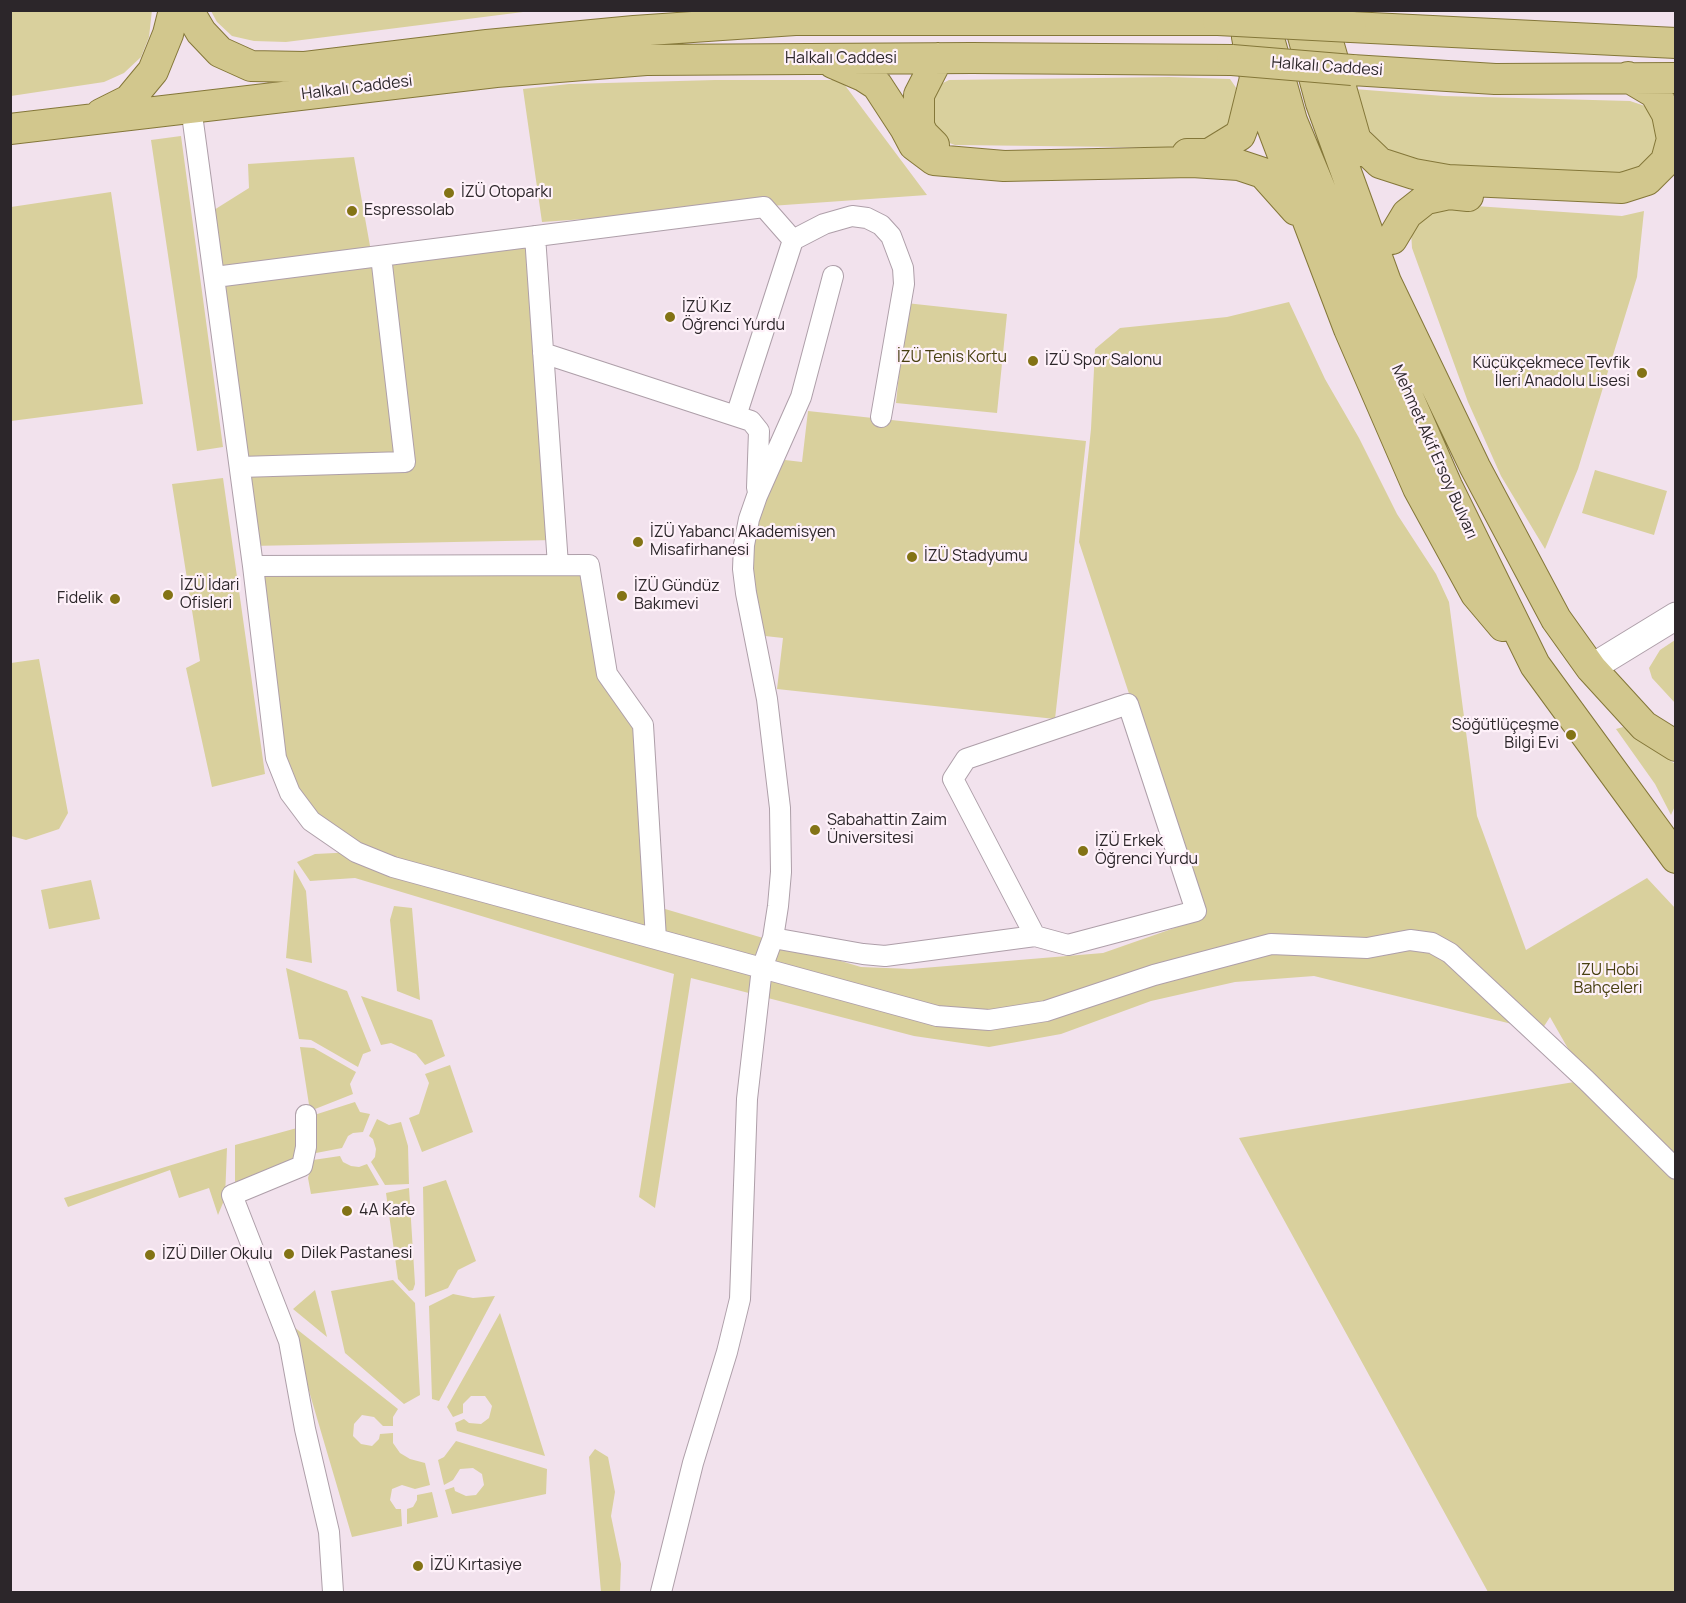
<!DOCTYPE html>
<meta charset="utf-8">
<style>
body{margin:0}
#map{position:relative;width:1686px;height:1603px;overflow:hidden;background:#f2e2ed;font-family:Manrope,sans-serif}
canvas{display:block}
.frame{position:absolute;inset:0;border:12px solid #2c262a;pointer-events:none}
</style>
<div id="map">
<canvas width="1686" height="1603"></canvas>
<div class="frame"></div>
</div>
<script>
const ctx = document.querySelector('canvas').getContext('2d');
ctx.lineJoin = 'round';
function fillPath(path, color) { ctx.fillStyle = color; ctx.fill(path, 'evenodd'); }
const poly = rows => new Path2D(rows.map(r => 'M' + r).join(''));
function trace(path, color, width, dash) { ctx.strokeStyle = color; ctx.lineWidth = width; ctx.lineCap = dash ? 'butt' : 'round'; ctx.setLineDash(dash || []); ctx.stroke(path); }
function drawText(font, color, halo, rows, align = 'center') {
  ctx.font = font + ' Manrope,sans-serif'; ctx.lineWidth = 4.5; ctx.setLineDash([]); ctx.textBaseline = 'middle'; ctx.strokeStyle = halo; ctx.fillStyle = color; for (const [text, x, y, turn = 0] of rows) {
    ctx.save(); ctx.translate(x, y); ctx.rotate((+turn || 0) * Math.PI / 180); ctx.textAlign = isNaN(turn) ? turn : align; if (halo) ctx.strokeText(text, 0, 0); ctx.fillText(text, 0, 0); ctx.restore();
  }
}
fillPath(poly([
 [152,10,149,37,141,57,124,73,104,82,11,96,11,11],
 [211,11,531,11,286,42,254,41,232,36,217,22],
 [1169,77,1230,79,1239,92,1237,120,1205,148,955,145,941,140,933,133,930,93,939,85,949,80],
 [715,80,841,80,927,195,542,222,523,89,569,84],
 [1354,89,1444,96,1630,101,1645,106,1661,131,1651,160,1627,176,1438,165,1395,153,1384,146,1368,129],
 [181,136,223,447,197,451,151,140],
 [354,157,372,257,535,236,556,540,250,546,206,215,249,188,248,164],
 [111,192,143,404,11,421,11,207],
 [1446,204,1622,216,1644,211,1637,277,1578,469,1545,549,1501,476,1468,402,1412,248,1411,232,1418,218],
 [1289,302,1325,379,1359,438,1397,514,1436,574,1449,602,1477,816,1526,950,1647,878,1675,908,1675,1592,1488,1592,1239,1138,1586,1080,1550,1017,1541,1031,1314,976,1235,982,1151,1001,1061,1034,989,1047,914,1036,691,978,655,1208,639,1197,674,974,355,878,310,881,297,862,315,854,355,852,290,792,253,566,589,565,607,674,643,725,655,906,861,967,911,969,1103,953,1203,918,1079,542,1091,429,1095,349,1120,328,1227,317],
 [906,303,1007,314,997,413,896,403],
 [808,411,1086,441,1055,719,777,689,783,638,765,636,758,614,750,568,755,521,773,479,785,460,802,462],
 [1595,470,1667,491,1654,535,1582,513],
 [223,478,265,774,212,787,186,668,200,661,172,484],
 [1675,640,1675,703,1652,678,1649,668,1660,650],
 [39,659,68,813,59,829,26,840,11,836,11,663],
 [1623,727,1675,764,1675,806,1671,815,1655,784,1616,729],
 [294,869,306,891,312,963,286,958],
 [91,880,100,919,49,929,41,890],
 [394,906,412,908,420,1000,397,991,390,920],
 [286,968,347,991,371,1051,363,1054,358,1067,311,1040,299,1039],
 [361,996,432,1020,445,1056,425,1065,416,1054,391,1043,381,1045],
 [300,1047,314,1048,356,1072,350,1084,353,1094,310,1111],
 [450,1065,473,1132,422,1152,409,1118,419,1114,429,1083,425,1074],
 [355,1102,360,1112,370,1114,363,1132,353,1133,348,1136,342,1148,316,1153,311,1116],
 [377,1119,389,1125,401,1122,408,1146,409,1184,385,1185,371,1162,375,1157,376,1149,373,1139,369,1136],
 [297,1128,300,1161,235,1189,235,1145],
 [227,1148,225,1198,218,1215,209,1188,179,1198,170,1170,68,1207,64,1198],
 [340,1156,343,1162,351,1166,359,1167,367,1164,379,1185,311,1194,308,1178,313,1160],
 [446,1180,476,1261,458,1270,448,1288,425,1297,423,1187],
 [409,1188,415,1284,413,1290,409,1291,398,1279,386,1193],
 [393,1280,415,1303,420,1395,404,1404,345,1353,331,1291],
 [315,1290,327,1337,293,1309],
 [453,1294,473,1298,495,1296,439,1401,432,1399,429,1306],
 [500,1313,545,1456,457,1431,455,1423,464,1419,469,1423,481,1424,489,1418,492,1406,485,1396,471,1396,463,1404,463,1413,453,1417,447,1407],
 [289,1323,398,1409,393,1417,393,1426,383,1426,374,1417,362,1415,354,1424,353,1436,361,1444,372,1446,379,1439,380,1434,393,1433,393,1443,400,1453,410,1459,425,1463,430,1485,415,1489,402,1485,392,1489,390,1500,396,1509,401,1509,402,1526,352,1537],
 [456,1441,547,1469,546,1494,452,1514,445,1490,454,1487,455,1491,466,1496,476,1495,484,1485,482,1474,473,1468,460,1469,453,1480,444,1485,438,1460,444,1457],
 [595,1449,608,1457,615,1492,611,1516,621,1564,620,1592,601,1592,589,1457],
 [432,1492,438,1517,407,1524,407,1509,413,1507,417,1500,417,1495]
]), '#d9d09d');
const street = poly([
 [191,107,253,566,276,758,290,793,311,821,356,852,393,867,937,1016,989,1020,1046,1011,1154,975,1271,944,1367,948,1410,940,1432,943,1450,953,1586,1080,1676,1169],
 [535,236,558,565],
 [215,277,764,207,793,240],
 [543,353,751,421,759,431,757,488],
 [736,416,793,240,824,224,852,216,867,218,881,225,891,236,903,268,904,284,881,417],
 [240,467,405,462,381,256],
 [253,566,589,565,607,674,643,725,656,939],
 [773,938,863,954,885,956,1035,936,1068,945,1196,911,1128,704,966,759,953,779,1035,936],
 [306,1115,306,1147,302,1166,232,1195,289,1341,305,1429,329,1532,333,1592],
 [661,1592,693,1463,727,1352,740,1299,747,1099,762,968,773,938,778,906,781,872,780,808,767,699,746,593,743,569,744,545,749,519,757,496,801,397,833,276]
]);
const secondary = poly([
 [1591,668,1676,616]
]);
const primary = poly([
 [188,10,201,32,220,52,251,66,305,67,487,45,634,31,795,20,1218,20],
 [1261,10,1292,121,1381,335,1447,486,1535,665,1676,858],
 [1296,10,1321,103,1386,282,1475,467,1556,619,1591,668,1644,726,1676,746],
 [1319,10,1359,151],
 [1351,27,1676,43],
 [1247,37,1255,78,1268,116,1349,329,1418,488,1476,594,1503,626],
 [833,63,863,76,877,85,905,128,914,145,934,160,1004,166,1192,162,1239,165,1263,173,1296,210],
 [1352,70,1495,79,1676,78],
 [101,114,129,100,153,71,168,34,174,10],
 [10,129,496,72,646,60,972,58,1232,60],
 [1355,139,1380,163,1414,174,1448,180,1622,188,1647,180,1666,161,1672,139,1667,114,1655,93,1628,77],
 [934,145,923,134,919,126,919,95,938,58],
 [1187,154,1209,154,1240,135,1243,127,1255,78],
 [1392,239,1407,214,1426,199,1449,194,1468,196]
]);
trace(street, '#ae9fa9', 22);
trace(secondary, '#ae9fa9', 29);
trace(primary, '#847739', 32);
trace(street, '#fff', 20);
trace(secondary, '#fff', 27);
trace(primary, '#d2c78d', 30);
const primaryBridge = poly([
 [1218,20,1351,27],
 [1232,60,1352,70]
]);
trace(primaryBridge, '#847739', 32, []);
trace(primaryBridge, '#d2c78d', 30);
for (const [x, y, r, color] of [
 [449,193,6,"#837315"],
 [352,211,6,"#837315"],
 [670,317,6,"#837315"],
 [1033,361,6,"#837315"],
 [1642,373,6,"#837315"],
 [638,542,6,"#837315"],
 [912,557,6,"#837315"],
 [168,595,6,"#837315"],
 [622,596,6,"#837315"],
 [115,599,6,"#837315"],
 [1571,735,6,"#837315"],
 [815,830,6,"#837315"],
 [1083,851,6,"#837315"],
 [347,1211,6,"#837315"],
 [289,1254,6,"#837315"],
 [150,1255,6,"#837315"],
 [418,1566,6,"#837315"]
]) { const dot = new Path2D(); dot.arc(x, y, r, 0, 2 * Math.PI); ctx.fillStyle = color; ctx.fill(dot); trace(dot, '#fef1f9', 2); }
drawText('16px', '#2c262a', '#fef1f9', [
 ["Halkalı Caddesi",841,59],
 ["Halkalı Caddesi",1327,67,4],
 ["Halkalı Caddesi",357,88,-7],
 ["Mehmet Akif Ersoy Bulvarı",1434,452,66]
]);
drawText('16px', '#2c262a', '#fef1f9', [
 ["İZÜ Otoparkı",461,193],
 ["Espressolab",364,211],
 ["İZÜ Kız",682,308],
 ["Öğrenci Yurdu",682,326],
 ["İZÜ Spor Salonu",1045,361],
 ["Küçükçekmece Tevfik",1630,364,"right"],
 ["İleri Anadolu Lisesi",1630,382,"right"],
 ["İZÜ Yabancı Akademisyen",650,533],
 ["Misafirhanesi",650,551],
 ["İZÜ Stadyumu",924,557],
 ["İZÜ İdari",180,586],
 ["Ofisleri",180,604],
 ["İZÜ Gündüz",634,587],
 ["Bakımevi",634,605],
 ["Fidelik",103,599,"right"],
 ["Söğütlüçeşme",1559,726,"right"],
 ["Bilgi Evi",1559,744,"right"],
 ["Sabahattin Zaim",827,821],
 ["Üniversitesi",827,839],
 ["İZÜ Erkek",1095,842],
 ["Öğrenci Yurdu",1095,860],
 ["4A Kafe",359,1211],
 ["Dilek Pastanesi",301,1254],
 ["İZÜ Diller Okulu",162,1255],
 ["İZÜ Kırtasiye",430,1566]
], 'left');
drawText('16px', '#484011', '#fef1f9', [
 ["İZÜ Tenis Kortu",952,358],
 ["IZU Hobi",1608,971],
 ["Bahçeleri",1608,989]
]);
</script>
